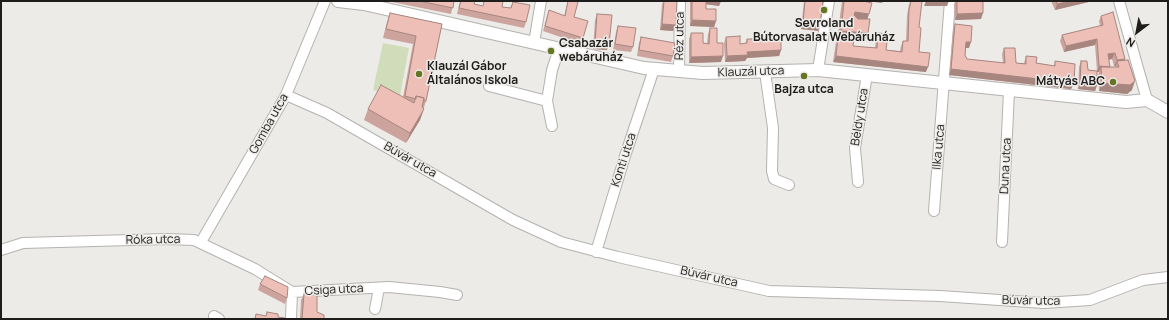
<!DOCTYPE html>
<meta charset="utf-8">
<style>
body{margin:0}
#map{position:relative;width:1169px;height:320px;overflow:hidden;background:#edebe8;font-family:Manrope,sans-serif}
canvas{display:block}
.frame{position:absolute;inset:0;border:2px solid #1e1d1c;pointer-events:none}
.north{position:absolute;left:1117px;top:12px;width:40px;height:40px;-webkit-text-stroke:3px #edebe8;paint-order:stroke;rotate:212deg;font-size:11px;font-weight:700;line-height:16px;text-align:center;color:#1e1d1c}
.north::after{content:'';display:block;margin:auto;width:14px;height:18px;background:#1e1d1c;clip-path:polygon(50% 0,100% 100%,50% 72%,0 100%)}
</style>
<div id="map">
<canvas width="1169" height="320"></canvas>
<div class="frame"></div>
<div class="north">N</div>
</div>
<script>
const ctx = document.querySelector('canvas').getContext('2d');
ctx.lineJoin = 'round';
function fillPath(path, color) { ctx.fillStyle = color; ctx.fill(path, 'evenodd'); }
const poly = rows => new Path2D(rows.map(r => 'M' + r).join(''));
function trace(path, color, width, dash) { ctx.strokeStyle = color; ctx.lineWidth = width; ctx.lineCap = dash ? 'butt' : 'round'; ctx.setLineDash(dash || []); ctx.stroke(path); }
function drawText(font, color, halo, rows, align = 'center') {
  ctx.font = font + ' Manrope,sans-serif'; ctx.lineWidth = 3; ctx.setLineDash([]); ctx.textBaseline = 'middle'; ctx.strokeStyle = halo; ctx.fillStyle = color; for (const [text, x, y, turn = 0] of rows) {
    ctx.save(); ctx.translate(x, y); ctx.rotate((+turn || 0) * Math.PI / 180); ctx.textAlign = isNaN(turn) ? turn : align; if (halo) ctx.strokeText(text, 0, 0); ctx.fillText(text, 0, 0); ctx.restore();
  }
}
fillPath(poly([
 [383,43,409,48,400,96,373,90]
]), '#d1dcbb');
const minor = poly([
 [1119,1,1147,100],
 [534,43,541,1],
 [818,70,829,1],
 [679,71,680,1],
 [765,72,773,128,772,171,774,179,789,185],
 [489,86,547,101],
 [286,95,327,113,513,220,561,242,618,257,769,291,940,296,1044,303,1090,300,1143,280,1168,277],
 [552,126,547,101,552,70,559,49],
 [858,182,855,148,867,75],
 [934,211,950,1],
 [201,242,286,95,325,1],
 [1002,242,1009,91],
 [1,250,23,243,167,239,194,240,255,269,292,292],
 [596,252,625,156,654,69],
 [375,309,379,288],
 [214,316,219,319],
 [291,319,292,292,389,287,440,292,457,295]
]);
const tertiary = poly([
 [338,1,364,4,644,68,703,73,818,70,1126,102,1147,100,1168,112]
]);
trace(minor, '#b4b2b0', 12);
trace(tertiary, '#b4b2b0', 14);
trace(minor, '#fff', 10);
trace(tertiary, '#fff', 12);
fillPath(poly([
 [387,1,454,1,451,14],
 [460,1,475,1,474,4,482,6,502,7,510,8,513,2,526,22,524,28,457,14],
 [568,1,575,1,574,17,583,38,581,44,543,31,549,10,564,16],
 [664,1,677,1,676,25,673,31,660,30,662,4],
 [690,1,721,1,719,6,706,4,706,9,716,21,714,27,690,26],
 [804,1,823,1,820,25,818,31,801,29],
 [842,1,863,1,868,19,868,33,866,39,843,37,853,46,875,48,876,39,878,33,886,50,900,51,901,46,903,41,906,41,907,16,909,4,911,1,919,27,919,52,926,72,833,62,836,42,838,36,840,16],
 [956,1,983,1,981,19,955,20,954,4],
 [1051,1,1093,1,1055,10],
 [390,13,442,24,426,101,420,120,406,143,364,120,368,109,403,97,413,44,383,38,387,22],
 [597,14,607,50,593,49,595,20],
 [1101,16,1125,59,1125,60,1132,90,1127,94,1099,91,1098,76,1099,72,1097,72,1097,85,1095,91,1078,89,1079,67,1081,61,1088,70,1097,71,1095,45,1064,52,1060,41,1062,35,1100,26,1099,21],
 [1112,59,1114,66,1116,66,1115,67,1109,67,1109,60],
 [955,24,969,48,966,48,965,55,967,59,1003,63,1002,54,1004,48,1016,63,1024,63,1026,56,1036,63,1054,66,1055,61,1074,83,1071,89,949,75,953,30],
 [618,26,633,47,631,52,613,50,616,32],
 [710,28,717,43,721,62,689,63,689,39,691,33,703,43,707,44,708,34],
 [641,37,673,56,671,62,637,56,639,43],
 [726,37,740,44,745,44,747,39,781,50,779,56,747,58,745,61,725,62,724,43],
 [260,284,287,298,285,304,258,290],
 [304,294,317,312,324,319,300,319,301,300]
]), '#cda49d');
fillPath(poly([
 [705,1,721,1,719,6,704,4],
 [866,1,883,1,882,3],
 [926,1,949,1,947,6,924,6],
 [1071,1,1093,1,1055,10,1057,4],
 [855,12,869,14,867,20,853,18],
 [983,13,981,19,955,20,957,14],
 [692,20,716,21,714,27,690,26],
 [803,23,820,25,818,31,801,29],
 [662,24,676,25,673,31,660,30],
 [841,31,868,33,866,39,838,36],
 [1097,39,1095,45,1064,52,1066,46],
 [966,42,971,42,969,48,964,48],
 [595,43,609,45,607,50,593,49],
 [781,50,779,56,747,58,745,61,725,62,727,56,747,52],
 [1115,53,1112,59,1106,60,1108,54],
 [723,56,721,62,689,63,691,57],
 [836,56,928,67,926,72,833,62],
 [1125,59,1123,65,1117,61,1116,66,1114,66,1117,60],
 [1099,66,1110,67,1107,73,1101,67,1099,72,1097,72],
 [951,69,1074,83,1071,89,949,75],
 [1135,81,1132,90,1127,94,1099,91,1102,83],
 [1080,83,1097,85,1095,91,1078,89],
 [424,109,420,120,406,143,410,133]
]), '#a7867f');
const building = poly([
 [419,1,454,1,453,8,419,1],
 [461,1,475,1,474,4,483,6,484,1,503,1,502,7,511,8,513,2,530,5,526,22,459,8,461,1],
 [568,1,575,1,578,2,574,17,588,21,583,38,545,26,549,10,565,16,568,1],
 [664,1,677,1,676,25,662,24,664,1],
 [692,1,706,1,706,9,716,9,716,21,692,20,692,1],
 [805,1,823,1,820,25,803,23,805,1],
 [844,1,863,1,872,3,869,14,855,12,854,15,858,19,870,19,868,33,841,31,844,1],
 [911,1,922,1,919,27,921,28,919,52,930,53,928,67,836,56,838,36,854,39,853,46,877,48,878,33,888,34,886,50,902,52,903,41,908,41,909,10,911,1],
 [957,1,983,1,983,13,957,14,957,1],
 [1056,1,1071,1,1057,4,1056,1],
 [1113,12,1125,59,1117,60,1115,53,1108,54,1110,67,1099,66,1097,39,1066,46,1062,35,1103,25,1101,16,1113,12],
 [390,13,442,24,426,101,424,101,424,98,416,96,416,99,405,96,416,36,386,29,390,13],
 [597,14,612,15,609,45,595,43,597,14],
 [955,24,972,26,971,42,966,42,965,55,967,59,1005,63,1004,48,1015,48,1016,63,1026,64,1026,56,1037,57,1036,63,1055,66,1055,61,1075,64,1074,83,951,69,955,24],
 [618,26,636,28,633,47,615,44,618,26],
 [710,28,717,28,717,43,723,43,723,56,691,57,691,33,703,33,703,43,709,44,710,28],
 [740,36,740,44,747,43,747,39,781,39,781,50,747,52,748,55,727,56,726,37,740,36],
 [641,37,675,43,673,56,639,50,641,37],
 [1128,60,1135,81,1130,85,1102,83,1101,67,1119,67,1117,61,1128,60],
 [1081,61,1087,61,1088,70,1097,71,1097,85,1080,83,1081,61],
 [381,85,414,103,416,96,424,98,422,107,424,109,410,133,368,109,381,85],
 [265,276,288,287,287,298,260,284,265,276],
 [304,294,317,295,317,312,324,315,324,319,302,319,304,294],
 [267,312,278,314,278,317,285,318,284,319,255,319,256,314,266,316,267,312]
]);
fillPath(building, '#eebfb6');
trace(building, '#a7867f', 1);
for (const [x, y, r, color] of [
 [824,10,4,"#647523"],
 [551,51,4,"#647523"],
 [419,74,4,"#647523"],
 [804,76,4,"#647523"],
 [1113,82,4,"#647523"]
]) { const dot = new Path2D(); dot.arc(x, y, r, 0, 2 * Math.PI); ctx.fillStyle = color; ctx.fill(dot); trace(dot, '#edebe8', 1.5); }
drawText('bold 12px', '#1e1d1c', '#edebe8', [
 ["Sevroland",824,24],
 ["Bútorvasalat Webáruház",824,38],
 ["Csabazár",559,44,"left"],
 ["webáruház",559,58,"left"],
 ["Klauzál Gábor",427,67,"left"],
 ["Általános Iskola",427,81,"left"],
 ["Mátyás ABC",1105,82,"right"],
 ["Bajza utca",804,90]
]);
drawText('12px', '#1e1d1c', '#edebe8', [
 ["Réz utca",680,36,-89],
 ["Klauzál utca",751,72,-2],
 ["Béldy utca",860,117,-81],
 ["Gomba utca",269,124,-61],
 ["Ilka utca",939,147,-85],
 ["Búvár utca",410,160,30],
 ["Konti utca",624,160,-72],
 ["Duna utca",1006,166,-87],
 ["Róka utca",153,240,-1],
 ["Búvár utca",709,277,13],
 ["Csiga utca",334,290,-3],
 ["Búvár utca",1031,301,1]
]);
</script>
